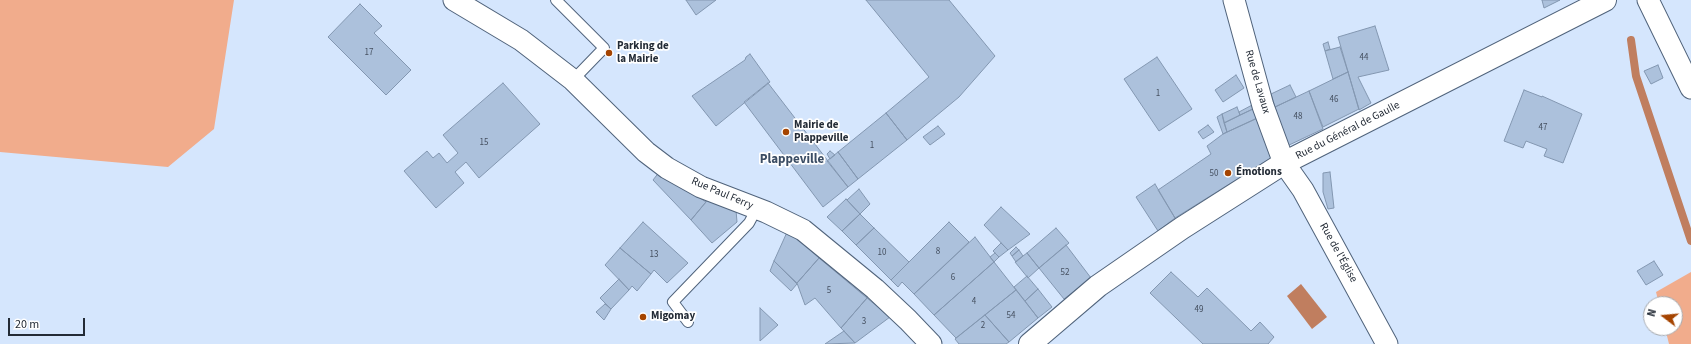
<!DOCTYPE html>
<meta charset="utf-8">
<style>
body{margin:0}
#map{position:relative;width:1691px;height:344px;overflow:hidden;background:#d5e6fd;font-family:"Source Sans 3",sans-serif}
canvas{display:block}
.north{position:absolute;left:1643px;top:296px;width:40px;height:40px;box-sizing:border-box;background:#fff;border:1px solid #a7aaaf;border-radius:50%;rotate:286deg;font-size:11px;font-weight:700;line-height:16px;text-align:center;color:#232b36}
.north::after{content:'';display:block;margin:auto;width:14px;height:18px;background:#a54400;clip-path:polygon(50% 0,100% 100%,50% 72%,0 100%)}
.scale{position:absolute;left:8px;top:318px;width:77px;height:18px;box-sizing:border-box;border:2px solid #232b36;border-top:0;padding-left:5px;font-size:12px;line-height:14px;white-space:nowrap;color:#232b36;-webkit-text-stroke:3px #fff;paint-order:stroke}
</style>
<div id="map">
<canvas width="1691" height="344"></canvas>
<div class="north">N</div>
<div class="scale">20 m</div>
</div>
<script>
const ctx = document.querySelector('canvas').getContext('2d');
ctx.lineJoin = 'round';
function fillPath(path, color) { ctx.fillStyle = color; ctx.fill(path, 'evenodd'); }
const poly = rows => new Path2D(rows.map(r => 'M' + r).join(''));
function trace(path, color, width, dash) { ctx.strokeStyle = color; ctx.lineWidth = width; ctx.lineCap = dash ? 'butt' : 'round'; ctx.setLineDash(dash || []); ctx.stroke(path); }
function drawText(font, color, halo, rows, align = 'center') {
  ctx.font = font + ' "Source Sans 3",sans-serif'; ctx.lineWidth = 3.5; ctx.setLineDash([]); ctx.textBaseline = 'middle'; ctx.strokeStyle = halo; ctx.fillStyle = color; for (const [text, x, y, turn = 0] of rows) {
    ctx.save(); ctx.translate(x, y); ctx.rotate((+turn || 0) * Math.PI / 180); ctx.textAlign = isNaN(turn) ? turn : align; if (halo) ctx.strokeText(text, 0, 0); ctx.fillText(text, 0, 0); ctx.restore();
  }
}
fillPath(poly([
 [0,0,234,0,214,129,168,167,0,152],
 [1691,272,1691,344,1669,344,1665,328,1675,328,1675,304,1659,304,1656,292]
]), '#f1ac8c');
fillPath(poly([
 [1301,284,1327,317,1312,329,1287,296]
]), '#c07e5f');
trace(poly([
 [1631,40,1636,76,1691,241]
]), '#c07e5f', 8);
const building = poly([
 [686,0,716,0,696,15,686,0],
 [866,0,949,0,995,56,959,97,907,140,886,113,929,77,866,0],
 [1542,0,1560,0,1544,8,1542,0],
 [360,4,382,26,374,33,411,70,386,95,328,37,360,4],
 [1375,26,1389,70,1358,77,1371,103,1359,110,1338,37,1375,26],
 [1328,42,1330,49,1325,51,1323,44,1328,42],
 [1340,47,1348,72,1333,79,1325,51,1340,47],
 [750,54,770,82,716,126,692,96,745,60,746,57,750,54],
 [1157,57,1192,109,1159,131,1124,79,1157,57],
 [1658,65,1663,78,1651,84,1644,71,1658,65],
 [1348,72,1359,109,1323,127,1309,91,1348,72],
 [1236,75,1244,88,1223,102,1215,90,1236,75],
 [503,83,540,124,479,178,466,162,455,172,464,183,436,208,404,171,427,151,433,158,439,153,447,163,458,153,443,135,503,83],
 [768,83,848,187,823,207,744,102,768,83],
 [1290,85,1296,97,1275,107,1271,94,1290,85],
 [1524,90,1542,97,1542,96,1582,114,1563,163,1544,156,1547,149,1526,141,1523,148,1504,141,1524,90],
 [1309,91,1323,129,1287,146,1275,107,1309,91],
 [1254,104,1255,108,1240,115,1239,112,1254,104],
 [1237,107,1240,115,1224,123,1222,114,1237,107],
 [1255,108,1258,118,1227,132,1224,123,1255,108],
 [886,113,907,140,858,179,838,152,886,113],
 [1222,114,1227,132,1223,134,1217,117,1222,114],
 [1257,118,1271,158,1175,218,1158,190,1211,154,1207,146,1223,134,1257,118],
 [1208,125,1214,132,1203,139,1198,132,1208,125],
 [938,126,945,134,930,145,923,137,938,126],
 [830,151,835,155,830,159,827,154,830,151],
 [838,152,858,179,848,187,827,161,838,152],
 [660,171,706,202,691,220,653,180,660,171],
 [1330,172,1334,208,1328,209,1323,192,1323,173,1330,172],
 [1155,184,1175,218,1158,231,1136,197,1155,184],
 [859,189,870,204,860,214,847,200,859,189],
 [710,197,736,210,737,222,712,243,691,220,710,197],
 [846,199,860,214,842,231,827,217,846,199],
 [1001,207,1030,234,1008,250,984,225,1001,207],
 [860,214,874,228,856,245,842,231,860,214],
 [643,222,688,263,667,283,654,270,651,274,620,248,643,222],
 [949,222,969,242,914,294,902,282,898,287,891,280,949,222],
 [874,228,909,262,891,280,856,245,874,228],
 [1056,228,1069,243,1039,268,1027,253,1056,228],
 [788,230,819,258,797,283,774,261,788,230],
 [975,237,994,262,934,315,914,294,975,237],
 [1001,243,1008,250,999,257,993,251,1001,243],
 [1066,245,1091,278,1064,299,1039,268,1066,245],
 [1016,247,1019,250,1012,256,1010,253,1016,247],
 [620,248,651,274,637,291,632,286,629,290,605,265,620,248],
 [1019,250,1023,256,1016,262,1012,256,1019,250],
 [995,253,999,257,994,262,990,257,995,253],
 [1027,253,1039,268,1028,278,1015,262,1027,253],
 [819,258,867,298,841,328,815,298,805,305,797,283,819,258],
 [774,261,797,284,791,291,770,271,774,261],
 [1654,261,1663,275,1646,285,1637,271,1654,261],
 [994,262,1016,290,956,338,934,315,994,262],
 [1171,272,1198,297,1207,288,1251,331,1260,322,1274,337,1268,344,1203,344,1150,293,1171,272],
 [1027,276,1038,289,1025,301,1014,287,1027,276],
 [619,279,629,290,611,309,600,298,619,279],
 [1038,289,1052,307,1038,318,1025,301,1038,289],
 [1016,290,1038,318,1009,342,985,315,1016,290],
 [867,298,890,317,855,343,841,328,867,298],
 [605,304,611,309,604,320,596,312,605,304],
 [760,308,778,325,760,341,760,308],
 [985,315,1009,342,1006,344,959,344,955,339,985,315],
 [844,331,855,343,825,344,844,331]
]);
fillPath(building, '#acc1dc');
trace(building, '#8397b1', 1);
const service = poly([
 [556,0,604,48,573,80],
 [688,322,673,302,749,223,757,208]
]);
const minor = poly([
 [454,0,521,40,573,80,646,152,667,168,701,187,766,212,803,230,875,289,908,320,931,344],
 [1234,0,1263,106,1284,163,1303,190,1387,344],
 [1648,0,1691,88]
]);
const tertiary = poly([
 [1030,344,1098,286,1182,228,1284,163,1605,0]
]);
trace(service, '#50637b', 12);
trace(minor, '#50637b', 23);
trace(tertiary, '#50637b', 24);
trace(service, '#fff', 10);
trace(minor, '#fff', 21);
trace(tertiary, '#fff', 22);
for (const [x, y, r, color] of [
 [609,53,4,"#a54400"],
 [786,132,4,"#a54400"],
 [1228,173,4,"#a54400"],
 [643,317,4,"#a54400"]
]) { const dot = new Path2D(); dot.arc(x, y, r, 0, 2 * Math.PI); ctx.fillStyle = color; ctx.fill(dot); trace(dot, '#fff', 1.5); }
drawText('9px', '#455060', null, [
 ["17",369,53],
 ["44",1364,58],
 ["1",1158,94],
 ["46",1334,100],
 ["48",1298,117],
 ["47",1543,128],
 ["15",484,143],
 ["1",872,146],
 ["50",1214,174],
 ["8",938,252],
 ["10",882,253],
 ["13",654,255],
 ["52",1065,273],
 ["6",953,278],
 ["5",829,291],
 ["4",974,302],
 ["49",1199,310],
 ["54",1011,316],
 ["3",864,322],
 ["2",983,326]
]);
drawText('bold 11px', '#232b36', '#fff', [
 ["Parking de",617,47],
 ["la Mairie",617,60],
 ["Mairie de",794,126],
 ["Plappeville",794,139],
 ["Émotions",1236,173],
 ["Migomay",651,317]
], 'left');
drawText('11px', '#232b36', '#fff', [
 ["Rue de Lavaux",1257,82,74],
 ["Rue du Général de Gaulle",1348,131,-27],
 ["Rue Paul Ferry",722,194,23],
 ["Rue de l'Église",1338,253,61]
]);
drawText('bold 13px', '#3b4d64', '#fff', [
 ["Plappeville",792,160]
]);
</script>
